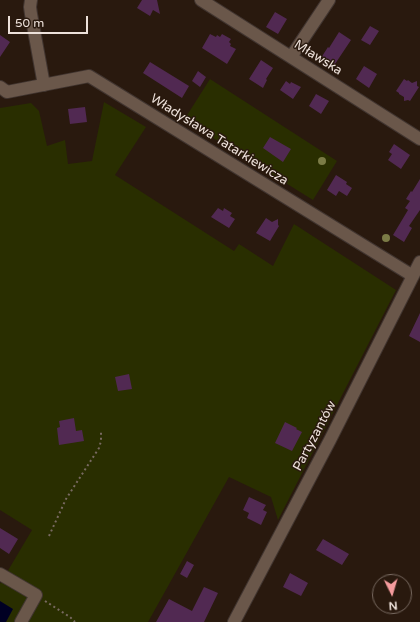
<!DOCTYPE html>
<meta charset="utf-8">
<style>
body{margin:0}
#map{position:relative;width:420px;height:622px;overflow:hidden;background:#29190e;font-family:"Varela Round",sans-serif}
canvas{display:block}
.north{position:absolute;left:372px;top:574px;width:40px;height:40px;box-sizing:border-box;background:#29190e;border:1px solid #776960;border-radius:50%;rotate:175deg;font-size:11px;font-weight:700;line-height:16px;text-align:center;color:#ede1da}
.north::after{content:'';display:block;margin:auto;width:14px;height:18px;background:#f59b9d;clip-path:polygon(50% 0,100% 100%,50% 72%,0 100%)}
.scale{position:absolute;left:8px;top:16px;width:80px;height:18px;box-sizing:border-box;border:2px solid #ede1da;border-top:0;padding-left:5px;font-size:12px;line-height:14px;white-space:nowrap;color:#ede1da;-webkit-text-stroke:3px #29190e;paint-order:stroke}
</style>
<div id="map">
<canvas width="420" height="622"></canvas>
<div class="north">N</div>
<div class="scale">50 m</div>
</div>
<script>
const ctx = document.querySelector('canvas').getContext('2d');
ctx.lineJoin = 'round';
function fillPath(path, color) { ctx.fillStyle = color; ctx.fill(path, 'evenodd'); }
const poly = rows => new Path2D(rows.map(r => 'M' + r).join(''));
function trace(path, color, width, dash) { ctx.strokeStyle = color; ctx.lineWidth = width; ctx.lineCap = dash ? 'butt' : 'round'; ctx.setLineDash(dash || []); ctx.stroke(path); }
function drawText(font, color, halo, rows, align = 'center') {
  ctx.font = font + ' "Varela Round",sans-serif'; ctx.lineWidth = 3; ctx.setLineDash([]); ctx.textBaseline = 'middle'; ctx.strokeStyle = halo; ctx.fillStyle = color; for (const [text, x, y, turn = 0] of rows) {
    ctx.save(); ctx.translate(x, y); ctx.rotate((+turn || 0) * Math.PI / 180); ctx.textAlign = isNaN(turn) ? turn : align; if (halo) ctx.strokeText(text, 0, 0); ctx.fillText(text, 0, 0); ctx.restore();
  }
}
fillPath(poly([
 [210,79,337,161,313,200,184,120],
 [104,102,146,127,115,175,234,251,239,244,273,266,294,224,396,290,278,520,271,497,229,477,148,622,0,622,0,584,32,530,0,510,0,108,31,103,39,111,47,146,65,140,68,164,92,161]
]), '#292e00');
fillPath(poly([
 [0,601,13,609,6,622,0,622]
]), '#000023');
fillPath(poly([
 [142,0,157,0,160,14,153,10,150,16,137,8],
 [275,12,287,19,278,34,266,27],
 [370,26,379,31,370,45,361,40],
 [339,32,351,40,331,70,319,61,328,47,329,48],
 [210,34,216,37,217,35,220,37,222,34,231,39,229,42,231,44,230,46,236,49,227,64,202,48],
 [0,35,10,42,0,57],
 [261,60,273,68,266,79,267,80,263,88,249,79],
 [150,62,189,86,182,98,143,73],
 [364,66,377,74,369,88,356,79],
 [198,71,206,77,200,87,192,81],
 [404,79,407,81,408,80,412,83,417,81,417,86,419,87,410,101,408,100,404,101,404,97,399,94,399,93,396,91],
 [286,81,290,84,291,82,301,87,293,99,280,90],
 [316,94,329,101,321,114,309,106],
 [85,107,87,122,70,124,68,109],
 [270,137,291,149,283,162,263,148],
 [394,144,410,155,401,169,388,160,392,154,389,152],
 [336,175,347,182,346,184,352,188,347,196,339,191,336,196,327,190],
 [420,179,420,210,409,226,412,228,404,242,393,235,408,210,405,208,410,201,406,199,411,191,412,192],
 [218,208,223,211,224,208,232,213,230,216,235,219,229,228,211,217],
 [266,218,272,222,278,219,278,225,279,226,270,241,256,233],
 [420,313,420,342,409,336],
 [129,374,132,389,118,391,115,377],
 [74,418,76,431,82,430,84,441,59,445,57,428,60,427,59,421],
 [285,422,297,428,296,429,302,432,292,451,275,443],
 [249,497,266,505,263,510,267,512,261,525,247,518,249,513,243,510],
 [0,528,18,539,9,554,0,548],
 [323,539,349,554,342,565,316,550],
 [187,561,194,565,187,578,180,574],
 [290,573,308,583,301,596,283,587],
 [204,587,218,593,204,622,156,622,169,599,192,611]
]), '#512952');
const minor = poly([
 [31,0,30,7,31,14,44,85],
 [201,0,420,139],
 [291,57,329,0],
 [0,87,7,92,89,76,413,276],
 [0,574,36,595,21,622],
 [234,622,330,440,420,262]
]);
trace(minor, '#413530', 14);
trace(poly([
 [49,536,66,499,99,448,101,441,101,432],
 [45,601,70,617,75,622]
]), '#796a61', 2, [2, 3]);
trace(minor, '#6a574a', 12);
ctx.fillStyle = '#7b7b46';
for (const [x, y] of [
 [322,161],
 [386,238]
]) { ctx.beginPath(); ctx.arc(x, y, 4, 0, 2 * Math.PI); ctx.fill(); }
drawText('13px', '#ede1da', '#29190e', [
 ["Mławska",318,58,32],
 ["Władysława Tatarkiewicza",219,140,32],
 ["Partyzantów",315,436,-62]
]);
</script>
